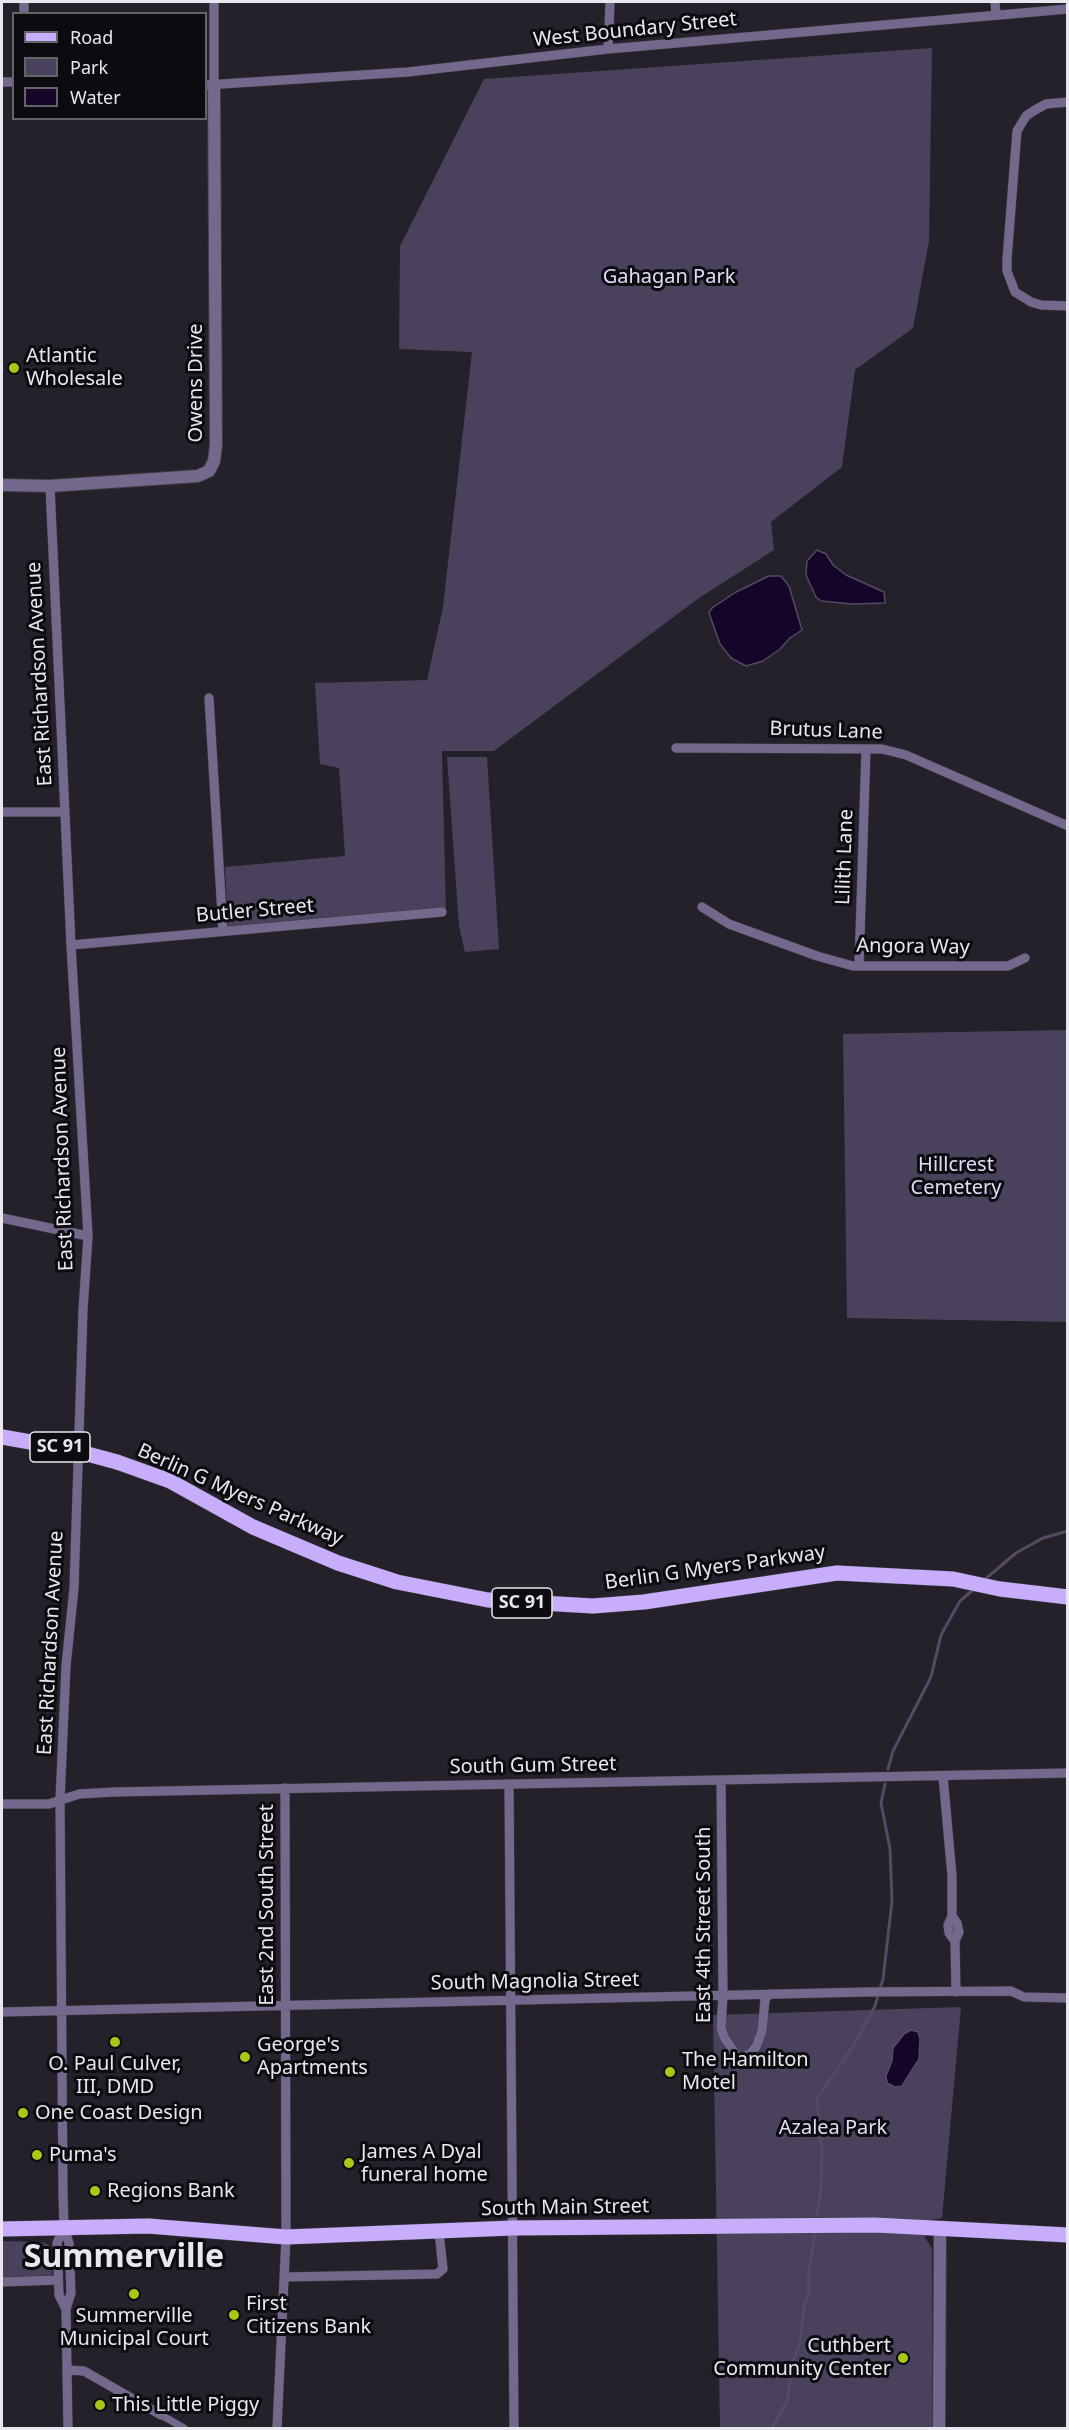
<!DOCTYPE html>
<style>
body{margin:0}
#map{position:relative;width:1069px;height:2430px;overflow:hidden;background:#24212a;font-family:"Noto Sans",sans-serif}
canvas{display:block}
.frame{position:absolute;inset:0;border:3px solid #e8e7ed;pointer-events:none}
.legend{position:absolute;left:12px;top:12px;width:195px;height:108px;box-sizing:border-box;background:#0c0b0f;border:2px solid #646368;margin:0;padding:8px 10px;list-style:none;font-size:18px;color:#e8e7ed}
.legend li{display:flex;align-items:center;gap:12px;height:30px}
.legend b{width:30px;border:2px solid #646368}
</style>
<div id="map">
<canvas width="1069" height="2430"></canvas>
<div class="frame"></div>
<ul class="legend">
<li><b style="height:8px;background:#c7adfa"></b>Road</li>
<li><b style="height:16px;background:#4a425c"></b>Park</li>
<li><b style="height:16px;background:#150629"></b>Water</li>
</ul>
</div>
<script>
const ctx = document.querySelector('canvas').getContext('2d');
ctx.lineJoin = 'round';
function fillPath(path, color) { ctx.fillStyle = color; ctx.fill(path, 'evenodd'); }
const poly = rows => new Path2D(rows.map(r => 'M' + r).join(''));
function trace(path, color, width, dash) { ctx.strokeStyle = color; ctx.lineWidth = width; ctx.lineCap = dash ? 'butt' : 'round'; ctx.setLineDash(dash || []); ctx.stroke(path); }
function drawText(font, color, halo, rows, align = 'center') {
  ctx.font = font + ' "Noto Sans",sans-serif'; ctx.lineWidth = 6; ctx.setLineDash([]); ctx.textBaseline = 'middle'; ctx.strokeStyle = halo; ctx.fillStyle = color; for (const [text, x, y, turn = 0] of rows) {
    ctx.save(); ctx.translate(x, y); ctx.rotate((+turn || 0) * Math.PI / 180); ctx.textAlign = isNaN(turn) ? turn : align; if (halo) ctx.strokeText(text, 0, 0); ctx.fillText(text, 0, 0); ctx.restore();
  }
}
fillPath(poly([
 [932,48,929,241,913,328,855,370,842,467,771,522,774,550,699,598,494,751,442,751,446,915,228,927,225,867,345,856,339,768,320,764,315,683,427,680,443,607,472,352,399,349,400,246,484,79],
 [447,757,487,757,499,949,465,952,459,926],
 [1067,1030,1067,1322,847,1318,843,1034],
 [961,2007,942,2218,924,2221,925,2238,932,2248,932,2428,720,2428,713,2015],
 [2,2241,42,2242,49,2245,52,2248,52,2275,2,2279]
]), '#4a425c');
const water = poly([
 [817,550,826,554,833,565,846,575,884,592,885,603,852,604,821,601,816,597,806,575,807,561,817,550],
 [769,576,781,576,789,586,802,630,790,638,780,649,763,661,746,666,731,658,720,644,709,613,712,608,736,592,769,576],
 [911,2030,918,2032,920,2039,919,2059,902,2086,895,2087,887,2083,886,2076,892,2061,893,2048,904,2034,911,2030]
]);
fillPath(water, '#150629');
trace(water, '#544a64', 1.5);
trace(poly([
 [983,1581,1016,1553,1043,1538,1068,1531],
 [888,1769,893,1751,931,1677,941,1635,960,1601,974,1589],
 [817,2215,821,2190,822,2148,817,2099,855,2043,875,2006,883,1979,892,1901,890,1849,881,1803,885,1784],
 [772,2428,787,2401,793,2362,800,2342,805,2301,809,2294,808,2278,815,2232]
]), '#544a64', 3);
const pedestrian = poly([
 [161,2415,184,2428]
]);
const minor = poly([
 [995,2,996,14],
 [24,14,24,2],
 [608,49,610,2],
 [2,82,14,82],
 [206,85,408,72,608,49,1068,9],
 [214,85,214,2],
 [1068,102,1046,104,1035,110,1026,116,1017,131,1007,259,1007,271,1015,292,1031,302,1041,305,1068,306],
 [50,486,71,945,88,1236,83,1310,74,1588,66,1666,60,1800,63,2194,64,2227,69,2243,71,2293,66,2309,68,2428],
 [209,698,223,931],
 [676,748,882,749,906,755,1068,826],
 [2,812,65,812],
 [702,907,729,924,817,956,853,966,1008,966,1025,958],
 [71,945,442,912],
 [859,966,866,749],
 [2,1218,88,1236],
 [943,1776,952,1876,952,1916,948,1925,949,1933,955,1941],
 [721,1780,723,1995,721,2028,724,2037,739,2059,751,2053,756,2047,762,2031,765,2000,769,1994],
 [509,1784,514,2428],
 [2,1804,49,1804,79,1794,115,1792,1068,1773],
 [952,1916,957,1923,959,1932,955,1941,956,1992],
 [2,2012,866,1992,1011,1991,1024,1997,1068,1998],
 [64,2227,57,2243,59,2295,66,2309],
 [285,2277,437,2274,443,2269,439,2232],
 [2,2282,58,2280],
 [67,2370,84,2371,161,2415],
 [277,2428,286,2237,285,1788]
]);
const tertiary = poly([
 [2,485,50,486,198,476,209,471,214,461,216,445,214,85],
 [939,2428,940,2227]
]);
const primary = poly([
 [117,1462,170,1481,253,1527,338,1563,397,1582,488,1600,593,1606,644,1602,837,1573,953,1579,1000,1589,1068,1597],
 [2,2229,148,2226,286,2237,512,2228,875,2225,1068,2235]
]);
trace(pedestrian, '#3f3d45', 8);
trace(minor, '#3f3d45', 10);
trace(tertiary, '#3f3d45', 14);
trace(primary, '#3f3d45', 16);
trace(pedestrian, '#74688d', 7);
trace(minor, '#74688d', 9);
trace(tertiary, '#74688d', 12);
trace(primary, '#c7adfa', 15);
const primaryBridge = poly([
 [2,1437,65,1448,117,1462]
]);
trace(primaryBridge, '#3f3d45', 16, []);
trace(primaryBridge, '#c7adfa', 15);
for (const [x, y, r, color] of [
 [14,368,6,"#abc614"],
 [115,2042,6,"#abc614"],
 [245,2057,6,"#abc614"],
 [670,2072,6,"#abc614"],
 [23,2113,6,"#abc614"],
 [37,2155,6,"#abc614"],
 [349,2163,6,"#abc614"],
 [95,2191,6,"#abc614"],
 [134,2294,6,"#abc614"],
 [234,2315,6,"#abc614"],
 [903,2358,6,"#abc614"],
 [100,2405,6,"#abc614"]
]) { const dot = new Path2D(); dot.arc(x, y, r, 0, 2 * Math.PI); ctx.fillStyle = color; ctx.fill(dot); trace(dot, '#0c0b0f', 2); }
for (const [x, y, w] of [
 [60,1447,60],
 [522,1603,60]
]) { const box = new Path2D(); box.roundRect(x - w / 2, y - 15, w, 30, 4.5); ctx.fillStyle = '#0c0b0f'; ctx.fill(box); trace(box, '#e8e7ed', 1.5); }
drawText('bold 18px', '#e8e7ed', null, [
 ["SC 91",60,1447],
 ["SC 91",522,1603]
]);
drawText('20px', '#e8e7ed', '#0c0b0f', [
 ["West Boundary Street",635,30,-6],
 ["Owens Drive",196,383,-90],
 ["East Richardson Avenue",40,674,-93],
 ["Brutus Lane",826,731,2],
 ["Lilith Lane",845,857,-88],
 ["Butler Street",255,911,-5],
 ["Angora Way",913,947,1],
 ["East Richardson Avenue",63,1159,-92],
 ["Berlin G Myers Parkway",240,1495,24],
 ["Berlin G Myers Parkway",715,1568,-8],
 ["East Richardson Avenue",51,1643,-87],
 ["South Gum Street",533,1766,-1],
 ["East 2nd South Street",267,1905,-90],
 ["East 4th Street South",704,1925,-90],
 ["South Magnolia Street",535,1982,-1],
 ["South Main Street",565,2208,-1]
]);
drawText('20px', '#e3daf7', '#0c0b0f', [
 ["Gahagan Park",669,277],
 ["Hillcrest",956,1165],
 ["Cemetery",956,1188],
 ["Azalea Park",833,2128]
]);
drawText('20px', '#e8e7ed', '#0c0b0f', [
 ["Atlantic",26,356],
 ["Wholesale",26,379],
 ["George's",257,2045],
 ["Apartments",257,2068],
 ["The Hamilton",682,2060],
 ["Motel",682,2083],
 ["O. Paul Culver,",115,2064,"center"],
 ["III, DMD",115,2087,"center"],
 ["One Coast Design",35,2113],
 ["James A Dyal",361,2152],
 ["funeral home",361,2175],
 ["Puma's",49,2155],
 ["Regions Bank",107,2191],
 ["First",246,2304],
 ["Citizens Bank",246,2327],
 ["Summerville",134,2316,"center"],
 ["Municipal Court",134,2339,"center"],
 ["Cuthbert",891,2346,"right"],
 ["Community Center",891,2369,"right"],
 ["This Little Piggy",112,2405]
], 'left');
drawText('bold 32px', '#e8e7ed', '#0c0b0f', [
 ["Summerville",124,2258]
]);
</script>
